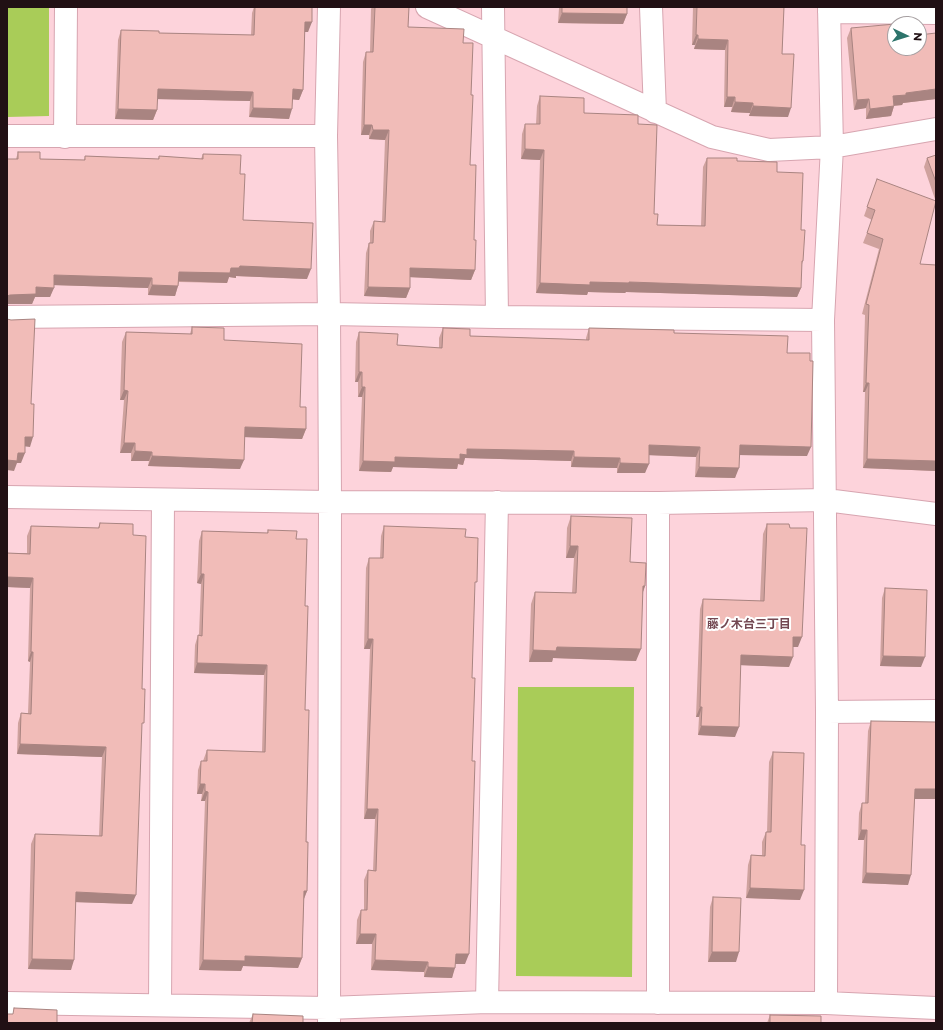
<!DOCTYPE html>
<meta charset="utf-8">
<style>
body{margin:0}
#map{position:relative;width:943px;height:1030px;overflow:hidden;background:#fdd3db;font-family:Montserrat,sans-serif}
canvas{display:block}
.frame{position:absolute;inset:0;border:8px solid #211014;pointer-events:none}
.north{position:absolute;left:887px;top:16px;width:40px;height:40px;box-sizing:border-box;background:#fff;border:1px solid #a69fa1;border-radius:50%;rotate:94deg;font-size:11px;font-weight:700;line-height:16px;text-align:center;color:#211014}
.north::after{content:'';display:block;margin:auto;width:14px;height:18px;background:#2d746b;clip-path:polygon(50% 0,100% 100%,50% 72%,0 100%)}
</style>
<div id="map">
<canvas width="943" height="1030"></canvas>
<div class="frame"></div>
<div class="north">N</div>
</div>
<script>
const ctx = document.querySelector('canvas').getContext('2d');
ctx.lineJoin = 'round';
function fillPath(path, color) { ctx.fillStyle = color; ctx.fill(path, 'evenodd'); }
const poly = rows => new Path2D(rows.map(r => 'M' + r).join(''));
function trace(path, color, width, dash) { ctx.strokeStyle = color; ctx.lineWidth = width; ctx.lineCap = dash ? 'butt' : 'round'; ctx.setLineDash(dash || []); ctx.stroke(path); }
function drawText(font, color, halo, rows, align = 'center') {
  ctx.font = font + ' Montserrat,"Noto Sans JP",sans-serif'; ctx.lineWidth = 4; ctx.setLineDash([]); ctx.textBaseline = 'middle'; ctx.strokeStyle = halo; ctx.fillStyle = color; for (const [text, x, y, turn = 0] of rows) {
    ctx.save(); ctx.translate(x, y); ctx.rotate((+turn || 0) * Math.PI / 180); ctx.textAlign = isNaN(turn) ? turn : align; if (halo) ctx.strokeText(text, 0, 0); ctx.fillText(text, 0, 0); ctx.restore();
  }
}
fillPath(poly([
 [7,7,49,7,49,116,7,117],
 [518,687,634,687,632,977,516,976]
]), '#a9cc58');
const street = poly([
 [427,7,712,137,769,150,832,147,936,129],
 [493,7,497,317],
 [651,7,655,112],
 [829,12,936,13],
 [7,136,326,136],
 [65,137,66,7],
 [7,317,329,314,497,317,823,320],
 [7,497,330,502,658,503,826,500,936,514],
 [827,712,936,711],
 [487,1002,497,502],
 [7,1003,328,1008,487,1002,826,1003,936,1008],
 [658,1003,658,503],
 [826,1003,827,712,823,320,832,147,829,7],
 [160,1005,163,500],
 [329,1023,330,502,329,314,326,136,329,7]
]);
trace(street, '#d7a5b0', 24);
trace(street, '#fff', 22);
fillPath(poly([
 [254,7,312,7,308,32,305,32,303,90,299,100,292,99,289,119,249,117,250,101,157,99,157,110,153,120,115,119,118,40,121,30,159,33,251,35,252,13],
 [372,7,409,7,408,27,463,43,471,95,470,165,474,240,475,270,471,280,410,277,410,288,406,298,364,296,366,253,369,243,370,243,370,231,374,221,382,222,385,140,369,139,369,135,361,135,363,62,366,52,370,52,371,9],
 [551,7,627,7,627,14,623,24,558,23,559,8,551,8],
 [693,7,784,7,782,54,788,117,749,116,750,113,731,112,732,107,724,107,725,50,694,49,695,45,692,45],
 [851,28,895,48,936,33,936,99,903,103,902,105,894,106,891,116,866,119,866,108,854,110,847,38],
 [540,96,584,113,638,124,654,214,657,225,701,226,703,167,707,158,737,161,777,172,801,230,803,261,801,267,801,288,797,297,626,292,625,293,588,292,587,295,536,293,540,160,521,159,522,134,525,124,536,124,537,106],
 [18,152,40,159,84,160,85,156,158,159,159,156,201,159,203,154,240,174,243,220,307,279,236,276,236,278,229,277,227,283,179,282,175,296,148,295,148,288,54,285,50,297,35,297,32,304,7,304,7,159,16,159],
 [936,155,936,202,924,167,927,158],
 [877,179,920,264,936,265,936,471,863,468,865,392,863,392,865,315,862,314,879,249,863,243,872,220,864,216],
 [192,327,224,340,300,407,306,429,302,439,245,437,240,469,148,466,149,461,131,461,131,453,120,453,124,400,120,400,122,342,126,332,190,334],
 [443,328,470,336,564,339,586,340,586,338,589,328,674,333,787,353,807,456,740,455,735,478,695,477,696,457,649,455,645,473,617,473,617,468,571,467,571,461,465,458,463,465,458,464,457,469,393,467,391,472,359,471,362,397,358,397,358,382,355,382,356,342,359,332,397,345,439,348,439,338],
 [571,516,630,562,645,586,642,594,636,661,553,658,552,662,529,662,531,604,535,592,572,593,574,558,566,558,567,528],
 [100,523,133,535,141,729,132,904,76,902,71,970,28,969,31,844,35,834,99,836,102,757,17,754,18,723,21,713,28,713,30,662,28,661,30,588,7,587,7,553,27,553,27,536,31,526,98,528],
 [767,524,798,647,793,647,789,667,740,665,735,737,698,735,699,717,696,717,700,609,703,599,760,601,763,534],
 [384,526,465,537,474,588,465,964,455,964,452,978,424,977,424,972,371,970,372,944,356,944,357,920,361,910,364,910,364,880,368,870,373,871,375,819,364,819,370,649,364,649,366,568,369,558,380,558,381,536],
 [268,530,296,539,305,606,305,710,307,891,304,899,302,958,298,968,243,966,241,971,199,970,205,801,201,801,202,794,197,794,198,770,201,761,203,761,207,750,262,752,264,675,194,673,195,645,198,635,199,635,201,584,197,583,199,541,202,531,267,533],
 [885,588,921,667,880,666,882,598],
 [871,721,915,799,908,885,862,883,864,840,858,840,859,813,862,803,865,803,868,731],
 [773,752,801,845,800,900,746,898,748,865,751,855,762,855,762,842,766,832,767,832,769,762],
 [713,897,736,962,708,962,710,907],
 [253,1014,303,1023,249,1023],
 [770,1015,821,1023,767,1023]
]), '#cfa29e');
fillPath(poly([
 [552,7,559,7,559,8,551,8],
 [562,13,627,14,623,24,558,23],
 [305,22,312,22,308,32,301,32],
 [696,35,698,35,695,45,692,45],
 [698,39,728,40,725,50,694,49],
 [158,89,253,92,250,101,154,99],
 [293,89,303,90,299,100,289,99],
 [936,89,936,99,903,103,902,105,889,106,893,96,906,93],
 [727,97,735,97,732,107,724,107],
 [869,99,866,108,854,110,857,100],
 [735,102,753,103,750,113,731,112],
 [753,106,791,108,788,117,749,116],
 [894,106,891,116,866,119,870,109],
 [253,108,292,109,289,119,249,117],
 [118,109,157,110,153,120,115,119],
 [364,125,372,125,369,135,361,135],
 [373,130,389,130,385,140,369,139],
 [525,149,544,150,540,160,521,159],
 [240,266,311,269,307,279,236,276,236,278,229,277,227,283,175,281,179,272,231,268],
 [410,268,475,270,471,280,407,277],
 [54,275,152,278,148,288,51,285],
 [590,282,629,282,801,288,797,297,626,292,625,293,588,292,587,295,536,293,540,283],
 [152,285,178,286,175,296,148,295],
 [36,287,54,288,50,297,35,297,32,304,7,304,7,296],
 [368,287,410,288,406,298,364,296],
 [359,372,362,372,358,382,355,382],
 [866,383,869,383,865,392,863,392],
 [362,387,365,387,362,397,358,397],
 [124,390,128,391,124,400,120,400],
 [245,427,306,429,302,439,241,437],
 [25,437,33,437,30,447,22,446],
 [124,443,135,443,131,453,120,453],
 [649,445,700,447,696,457,645,455],
 [740,445,811,447,807,456,736,455],
 [467,449,574,451,571,461,465,458,463,465,458,464,457,469,393,467,391,472,359,471,363,461,395,457,460,454],
 [135,451,152,452,149,461,131,461],
 [18,453,25,453,21,463,17,463,14,471,7,470,7,460],
 [152,456,244,460,240,469,148,466],
 [574,457,620,458,617,468,571,467],
 [867,459,936,461,936,471,863,468],
 [620,463,649,464,645,473,617,473],
 [699,467,739,468,735,478,695,477],
 [570,546,578,546,574,558,566,558],
 [201,574,204,574,201,584,197,583],
 [7,577,33,578,30,588,7,587],
 [643,586,645,586,641,598],
 [793,637,802,637,798,647,790,647],
 [368,639,373,639,370,649,364,649],
 [557,647,641,649,636,661,553,658,552,662,529,662,533,650],
 [31,652,33,652,30,662,28,661],
 [741,655,793,657,789,667,737,665],
 [883,656,925,657,921,667,880,666],
 [197,663,267,665,264,675,194,673],
 [700,707,702,707,699,717,696,717],
 [701,726,739,727,735,737,698,735],
 [20,744,106,747,102,757,17,754],
 [200,784,205,784,202,794,197,794],
 [915,789,936,789,936,799,912,799],
 [205,791,208,792,205,801,201,801],
 [367,809,378,809,375,819,364,819],
 [861,830,867,830,864,840,858,840],
 [866,873,911,875,908,885,862,883],
 [750,888,804,890,800,900,746,898],
 [304,891,307,891,303,901],
 [76,892,136,895,132,904,72,902],
 [360,934,376,934,372,944,356,944],
 [712,952,739,952,736,962,708,962],
 [456,954,469,954,465,964,452,964],
 [245,956,302,958,298,968,243,966,241,971,199,970,203,960],
 [32,959,74,960,71,970,28,969],
 [375,960,428,962,424,972,371,970],
 [428,967,455,968,452,978,424,977]
]), '#a98481');
const building = poly([
 [255,7,312,7,312,22,305,22,303,90,293,89,292,109,253,108,253,92,158,89,157,110,118,109,121,30,159,31,159,33,254,35,255,7],
 [375,7,409,7,408,27,464,29,463,43,473,43,471,95,473,95,470,165,476,165,474,240,476,240,475,270,410,268,410,288,368,287,369,243,373,243,374,221,385,222,389,130,373,130,372,125,364,125,366,52,373,52,375,7],
 [562,7,627,7,627,14,562,13,562,7],
 [697,7,784,7,782,54,794,54,791,108,753,106,753,103,735,102,735,97,727,97,728,40,698,39,698,35,696,35,697,7],
 [895,24,895,48,919,48,919,35,936,33,936,89,906,93,906,95,893,96,894,106,870,109,869,99,857,100,851,28,895,24],
 [540,96,584,98,584,113,638,115,638,124,657,125,654,214,658,214,657,225,705,226,707,158,737,158,737,161,777,162,777,172,803,173,801,230,805,230,803,261,802,261,801,288,629,282,629,283,590,282,590,285,540,283,544,150,525,149,525,124,540,124,540,96],
 [18,152,40,152,40,159,85,160,85,156,159,159,159,156,203,159,203,154,241,155,240,174,245,174,243,220,313,223,311,269,240,266,239,268,231,268,230,273,179,272,178,286,152,285,152,278,54,275,54,288,36,287,36,294,10,295,7,296,7,159,18,159,18,152],
 [936,155,936,182,927,158,936,155],
 [877,179,936,201,920,264,936,265,936,461,867,459,869,383,866,383,869,305,866,304,883,239,867,233,875,210,867,207,877,179],
 [7,319,11,320,35,319,31,404,34,404,33,437,25,437,25,453,18,453,17,461,7,460,7,319],
 [192,327,224,328,224,340,302,344,300,407,306,407,306,429,245,427,244,460,152,456,152,452,135,451,135,443,124,443,128,391,124,390,126,332,192,334,192,327],
 [443,328,470,329,470,336,564,339,589,340,589,328,674,330,674,333,788,336,787,353,810,353,810,361,813,361,811,447,740,445,739,468,699,467,700,447,649,445,649,464,620,463,620,458,574,457,574,451,467,449,467,455,460,454,460,459,395,457,395,462,363,461,365,387,362,387,362,372,359,372,359,332,398,334,397,345,442,348,443,328],
 [571,516,632,518,630,562,646,563,645,586,643,586,641,649,557,647,556,651,533,650,535,592,576,593,578,546,570,546,571,516],
 [100,523,133,524,133,535,146,536,142,689,145,689,144,723,142,723,136,895,76,892,74,960,32,959,35,834,102,836,106,747,20,744,21,713,31,714,33,652,31,652,33,578,7,577,7,553,30,554,31,526,99,528,100,523],
 [767,524,789,524,790,528,807,528,802,637,793,637,793,657,741,655,739,727,701,726,702,707,700,707,703,599,764,601,767,524],
 [384,526,466,529,465,537,478,538,477,582,475,582,472,678,475,678,472,761,475,761,469,954,456,954,455,968,428,967,428,962,375,960,376,934,360,934,361,910,367,910,368,870,376,871,378,809,367,809,373,639,368,639,369,558,383,558,384,526],
 [268,530,297,531,296,539,307,539,305,606,308,606,305,710,309,710,306,842,308,842,307,891,304,891,302,958,245,956,245,961,203,960,208,792,205,791,205,784,200,784,201,761,207,761,207,750,265,752,267,665,197,663,198,635,202,636,204,574,201,574,202,531,268,533,268,530],
 [885,588,927,590,925,657,883,656,885,588],
 [871,721,936,722,936,789,915,789,911,875,866,873,867,830,861,830,862,803,868,803,871,721],
 [773,752,804,753,801,845,805,845,804,890,750,888,751,855,765,856,766,832,771,832,773,752],
 [713,897,741,898,739,952,712,952,713,897],
 [14,1008,57,1010,57,1023,7,1023,7,1014,13,1014,14,1008],
 [253,1014,303,1016,303,1023,252,1023,253,1014],
 [770,1015,821,1016,821,1023,770,1023,770,1015]
]);
fillPath(building, '#f1bcb8');
trace(building, '#a98481', 1);
drawText('bold 12px', '#734852', '#fff', [
 ["藤ノ木台三丁目",749,624]
]);
</script>
